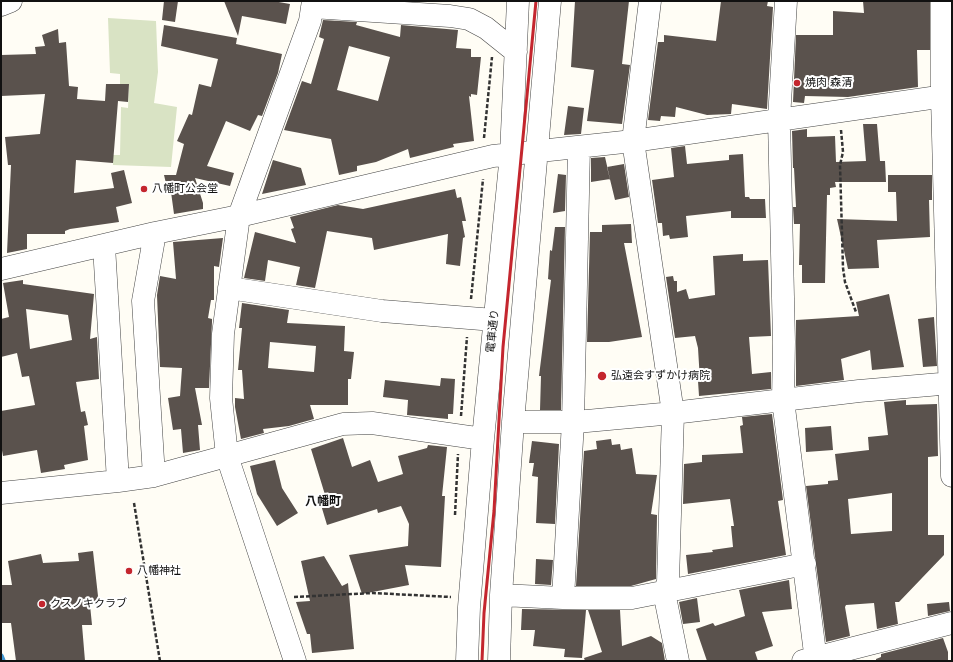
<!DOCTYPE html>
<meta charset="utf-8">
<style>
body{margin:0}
#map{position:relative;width:953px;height:662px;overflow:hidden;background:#fffdf5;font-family:"Libre Baskerville",serif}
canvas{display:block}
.frame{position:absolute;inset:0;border:2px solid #111;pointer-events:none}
</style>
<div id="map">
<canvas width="953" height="662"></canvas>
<div class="frame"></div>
</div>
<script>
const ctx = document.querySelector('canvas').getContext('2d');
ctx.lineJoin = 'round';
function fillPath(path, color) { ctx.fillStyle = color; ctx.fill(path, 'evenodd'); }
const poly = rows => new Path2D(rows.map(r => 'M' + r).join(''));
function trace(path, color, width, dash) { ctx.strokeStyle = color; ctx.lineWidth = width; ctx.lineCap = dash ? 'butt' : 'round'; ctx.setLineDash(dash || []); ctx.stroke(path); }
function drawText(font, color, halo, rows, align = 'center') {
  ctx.font = font + ' "Libre Baskerville","Noto Sans JP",serif'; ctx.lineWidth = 4; ctx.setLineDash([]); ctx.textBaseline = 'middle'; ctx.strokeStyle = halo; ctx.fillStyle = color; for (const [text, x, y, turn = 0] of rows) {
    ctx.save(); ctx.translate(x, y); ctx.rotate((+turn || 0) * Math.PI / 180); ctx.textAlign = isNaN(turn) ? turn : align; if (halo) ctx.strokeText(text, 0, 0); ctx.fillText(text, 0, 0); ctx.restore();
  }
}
fillPath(poly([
 [108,18,156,21,158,72,154,103,177,107,171,167,113,165,113,155,120,155,121,107,128,108,129,84,120,84,120,74,110,73]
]), '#d9e3c4');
trace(poly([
 [1,656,3,661]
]), '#3f96cf', 5.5);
fillPath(poly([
 [164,1,178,1,175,22,162,20],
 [224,1,273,1,290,4,286,24,242,16,238,36],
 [575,1,629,1,622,64,630,65,622,124,587,121,594,70,571,67],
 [721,1,768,1,767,6,773,7,767,109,732,104,731,114,707,115,676,107,675,117,661,116,660,121,648,120,658,42,664,42,664,35,716,41],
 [863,1,930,1,930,50,917,50,918,87,848,97,805,96,804,103,793,102,796,35,833,35,833,11,864,13],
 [323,20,357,22,356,25,400,37,401,25,458,30,456,48,471,49,471,57,481,57,477,95,471,94,471,97,469,96,474,141,453,144,454,147,410,158,408,149,376,162,357,166,357,171,339,175,331,139,284,130,302,81,311,84,324,39,319,37],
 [349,46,390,57,378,101,337,90],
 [164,25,237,38,236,44,282,54,278,73,262,116,258,115,250,131,226,121,207,166,234,173,230,186,195,178,203,203,203,209,174,214,171,192,168,192,164,175,176,175,184,144,177,141,189,114,192,115,199,84,211,87,218,59,161,46],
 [58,29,59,43,66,42,69,86,78,87,77,99,105,101,106,84,129,84,128,102,118,101,113,163,76,160,74,193,114,188,111,173,124,170,132,203,116,207,119,222,70,229,65,231,65,234,27,234,27,249,7,253,11,165,8,165,5,137,40,134,45,94,1,96,1,55,36,54,35,47,45,46,42,35],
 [568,106,584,108,581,134,564,135],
 [863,124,877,124,880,161,885,161,886,182,835,182,836,187,830,188,830,195,827,195,825,283,802,283,802,265,799,265,800,224,794,224,793,207,796,207,794,168,793,168,792,131,807,129,807,137,835,136,836,162,866,161],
 [685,146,687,164,729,160,729,155,743,154,745,197,749,197,750,199,765,199,766,218,731,218,731,211,686,216,688,237,670,239,669,235,663,236,662,223,658,223,652,180,674,177,671,148],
 [605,157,610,179,591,182,591,158],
 [273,160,301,168,306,185,262,194],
 [624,164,629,197,615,200,607,167],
 [558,174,566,175,565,211,553,213],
 [888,175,932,175,932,200,929,200,930,237,877,240,879,268,848,269,837,219,897,221,896,192,888,192],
 [455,189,457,198,461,197,466,221,462,221,465,237,463,238,460,266,446,264,448,234,374,250,372,238,327,231,315,288,296,285,300,267,268,260,265,281,244,278,255,232,296,243,291,229,294,228,290,217,338,205,363,209],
 [631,224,632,243,624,243,642,337,609,342,587,342,590,232,602,232,602,225],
 [555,227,565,227,561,410,540,410,541,376,539,376,551,280,548,279,550,250,552,251],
 [223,238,219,267,214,266,214,300,211,300,208,318,212,319,212,322,209,388,195,388,202,425,198,425,200,450,183,453,181,429,173,430,168,398,180,396,182,368,160,367,157,295,160,276,176,279,173,242],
 [743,254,743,261,768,260,771,336,749,337,752,374,771,372,771,389,699,396,698,381,700,381,698,348,695,336,675,338,666,277,673,276,674,281,677,281,677,292,686,289,689,299,715,295,713,256],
 [23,280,23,284,94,294,90,339,97,337,99,379,76,382,81,412,85,411,88,425,84,426,88,460,64,465,65,469,41,473,37,450,3,456,1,445,1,411,35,405,29,376,22,377,17,353,1,357,1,319,9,317,3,283],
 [26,309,68,315,72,340,30,349],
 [889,294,904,367,872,370,870,350,841,359,844,380,796,386,796,320,859,316,856,302],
 [242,303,289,310,287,323,345,326,344,351,354,352,351,379,348,379,348,405,310,405,314,419,289,426,263,429,264,433,241,439,235,407,235,398,244,399,242,370,238,370,242,328,239,328],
 [270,342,316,346,314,372,268,368],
 [934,317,937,366,923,367,918,319],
 [441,378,455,379,453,414,448,414,448,419,407,415,408,400,383,397,385,380,440,386],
 [906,400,906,405,937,404,938,456,928,457,928,535,944,535,944,555,899,602,895,602,898,624,877,629,874,603,846,605,845,607,850,636,826,642,806,486,828,484,828,481,838,480,835,454,869,450,868,437,888,435,884,402],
 [892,493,892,531,851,534,848,499],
 [772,414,783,500,778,501,786,555,688,574,686,555,713,552,712,550,733,547,731,526,734,526,730,499,683,504,684,464,702,462,702,455,743,453,740,426,743,425,742,417],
 [831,426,833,450,806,452,805,428],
 [343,438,352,467,370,460,378,482,403,474,398,456,427,448,428,445,447,447,442,496,445,496,441,567,405,565,409,585,362,594,349,555,408,546,409,524,401,506,378,513,377,509,327,525,321,505,325,503,323,498,326,498,311,449],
 [611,439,612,445,620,444,621,450,632,448,636,474,657,475,651,514,657,515,656,579,631,586,576,586,584,451,597,449,596,441],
 [532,441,559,444,555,524,536,523,538,477,532,476,534,463,529,463],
 [275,460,282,488,298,513,277,526,257,494,250,466],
 [93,551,99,605,90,605,92,625,82,625,85,661,16,661,11,623,1,623,1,585,12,585,8,561,41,554,43,563,79,561,78,553],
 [324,556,342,586,348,583,354,649,312,653,310,634,307,634,296,602,310,601,301,561],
 [536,559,553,560,551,585,535,584],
 [789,580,792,609,762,612,773,646,755,652,758,661,707,661,696,629,713,623,715,626,745,616,739,590],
 [697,598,700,622,683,624,679,602],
 [949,602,950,611,928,616,927,604],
 [522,609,586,610,582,658,564,657,565,649,533,646,535,630,521,630],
 [588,610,620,610,622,646,651,636,662,643,665,661,585,661,584,658,602,652],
 [943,638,948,652,948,661,876,661,876,659,881,657,881,654]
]), '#5a524d');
const minor = poly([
 [650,1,633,141,673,413,668,582,664,592,678,661],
 [786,1,779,119,784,342,783,400,816,661],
 [942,1,942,97,952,476],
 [1,5,11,1],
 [312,7,450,16,469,19,486,28,516,52],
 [104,246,118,481],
 [1,269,155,233,239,216,493,156,633,141,952,95],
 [229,288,382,311,494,320],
 [513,422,576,422,673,413,859,391,952,383],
 [154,476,143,301,155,233],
 [1,493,118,481,154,476,343,424,372,423,483,439],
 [501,595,563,598,632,598,805,564],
 [563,598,573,422,579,147],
 [295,661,227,456,221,398,223,334,239,216,310,21,313,1],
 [467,661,469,607,483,439,511,154,518,1],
 [499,661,501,595,513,422,550,1],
 [803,661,952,623]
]);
trace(minor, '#444', 23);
trace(poly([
 [841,130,843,152,840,165,843,268,845,282,856,312],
 [484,138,492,57],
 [471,299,483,179],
 [461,416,467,337],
 [134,503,160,661],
 [455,515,458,454],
 [294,597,373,593,451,597]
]), '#333', 2.5, [4, 2]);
trace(minor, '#fff', 22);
trace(poly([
 [482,661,484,613,494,511,503,347,536,1]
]), '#c4262e', 3);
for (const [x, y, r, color] of [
 [797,83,4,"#c4262e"],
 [144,189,4,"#c4262e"],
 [602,376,5,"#c4262e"],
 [129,571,4,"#c4262e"],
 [42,604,4,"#c4262e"]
]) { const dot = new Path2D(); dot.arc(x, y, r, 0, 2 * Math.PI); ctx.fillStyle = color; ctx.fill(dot); trace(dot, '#fff', 1.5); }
drawText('11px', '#111', '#fff', [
 ["焼肉 森清",805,83],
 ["八幡町公会堂",152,189],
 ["弘遠会すずかけ病院",611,376],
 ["八幡神社",137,571],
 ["クスノキクラブ",50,604]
], 'left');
drawText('11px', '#111', '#fff', [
 ["電車通り",493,331,-84]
]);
drawText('bold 12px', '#111', '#fff', [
 ["八幡町",323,502]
]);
</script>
